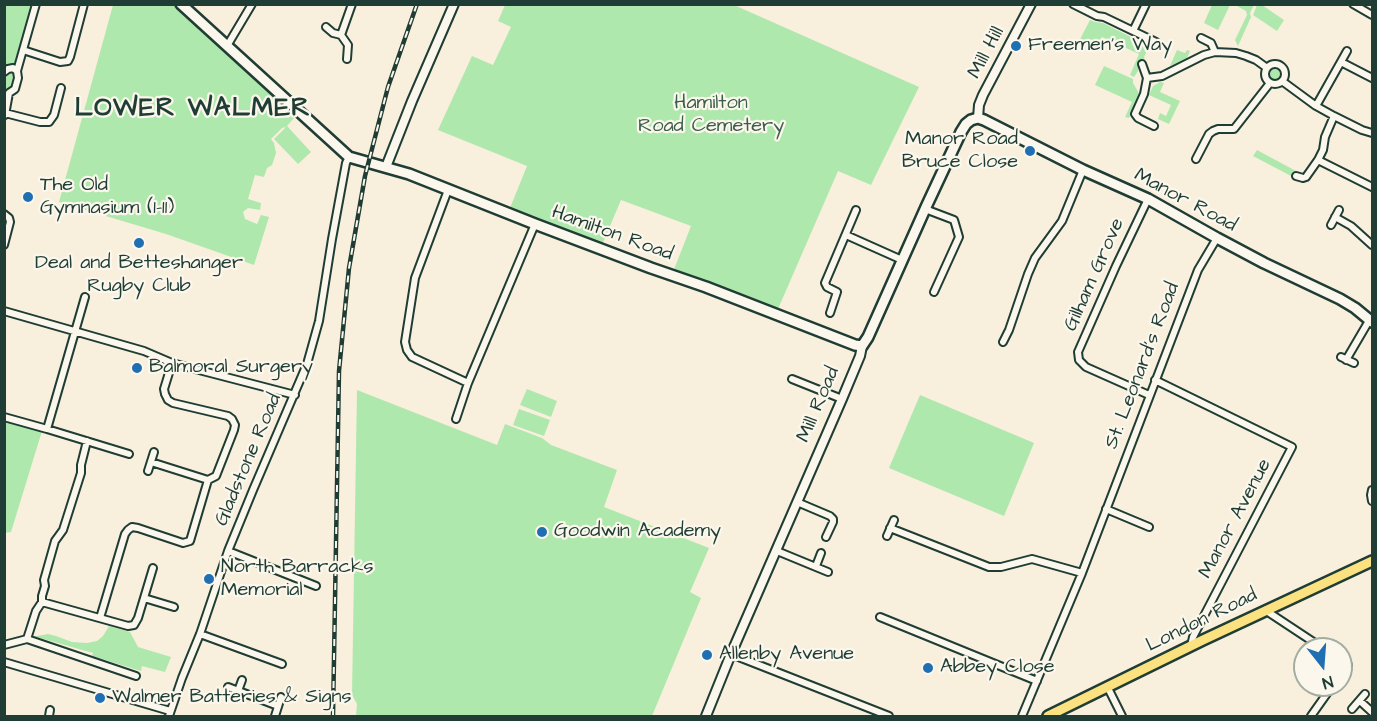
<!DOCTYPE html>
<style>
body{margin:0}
#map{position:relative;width:1377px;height:721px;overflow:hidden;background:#f9efdd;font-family:"Architects Daughter",sans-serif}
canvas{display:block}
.frame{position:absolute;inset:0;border:6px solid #1f3d34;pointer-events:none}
.north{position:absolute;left:1293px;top:637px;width:60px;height:60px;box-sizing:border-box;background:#fbf7ec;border:2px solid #a3ada2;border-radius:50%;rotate:163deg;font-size:16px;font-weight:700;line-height:24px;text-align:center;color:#1f3d34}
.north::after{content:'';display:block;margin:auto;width:21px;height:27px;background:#1f6fb2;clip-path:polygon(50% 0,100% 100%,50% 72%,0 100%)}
</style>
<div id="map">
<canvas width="1377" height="721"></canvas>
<div class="frame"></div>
<div class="north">N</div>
</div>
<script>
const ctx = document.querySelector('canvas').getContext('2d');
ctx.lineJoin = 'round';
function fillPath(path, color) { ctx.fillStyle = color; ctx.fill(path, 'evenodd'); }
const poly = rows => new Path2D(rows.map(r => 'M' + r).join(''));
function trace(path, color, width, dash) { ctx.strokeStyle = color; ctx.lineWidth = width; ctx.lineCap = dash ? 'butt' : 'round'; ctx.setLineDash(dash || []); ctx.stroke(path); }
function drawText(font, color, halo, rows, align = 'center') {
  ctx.font = font + ' "Architects Daughter",sans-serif'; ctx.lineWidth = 4.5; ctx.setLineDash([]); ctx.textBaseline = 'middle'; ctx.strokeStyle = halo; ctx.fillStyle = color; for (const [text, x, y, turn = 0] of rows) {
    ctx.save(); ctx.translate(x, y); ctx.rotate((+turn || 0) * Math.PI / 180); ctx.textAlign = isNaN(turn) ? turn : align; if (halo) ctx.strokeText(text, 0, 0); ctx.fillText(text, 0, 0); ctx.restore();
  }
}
fillPath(poly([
 [5,5,36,5,5,116],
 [113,5,173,5,295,117,287,126,311,152,298,164,274,139,286,127,282,128,271,139,274,143,276,153,272,165,267,168,264,177,255,175,248,199,261,203,260,210,248,208,243,212,245,219,257,224,261,215,269,217,254,265,166,234,59,202],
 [505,5,734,5,919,87,871,185,838,171,778,309,673,272,691,226,621,200,602,245,510,208,527,166,438,130,472,56,493,65,511,27,498,21],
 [1212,5,1230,5,1218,30,1204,23],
 [1237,5,1254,5,1250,13,1251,17,1238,46,1235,40,1247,15,1246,11,1237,6],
 [1257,5,1262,5,1284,20,1277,31,1253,15],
 [1090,20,1095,22,1103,23,1149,46,1144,57,1145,61,1138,62,1138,71,1134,77,1130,75,1139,54,1102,37,1099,43,1089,39,1084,48,1077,45],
 [1177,50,1185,53,1187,50,1190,51,1187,58,1170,66],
 [1104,66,1133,79,1133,83,1140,95,1129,118,1125,117,1132,102,1095,85],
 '1268 74a7 7 0 1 1 14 0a7 7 0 1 1-14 0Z',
 [1160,82,1164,83,1160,92,1180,101,1169,124,1158,119,1160,113,1166,116,1171,105,1149,95,1153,86],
 [1257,150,1296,171,1293,177,1253,156],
 [527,389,557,401,551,417,520,405],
 [357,390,497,445,505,424,542,438,551,445,617,470,604,507,709,548,690,592,701,598,652,716,356,716,357,704,352,695],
 [920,395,1034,443,1004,516,889,468],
 [519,409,550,420,544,436,513,425],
 [4,420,42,431,11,532,5,533],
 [109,626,130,632,138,647,171,657,165,672,142,666,141,671,92,656,93,653,40,638,38,642,33,640,32,637,48,634,56,636,72,642,87,643,97,641,103,636]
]), '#afe8ad');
const minor = poly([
 [1073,4,1097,16,1104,17,1156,42],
 [1353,4,1372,15],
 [326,27,333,33,341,35,348,45,347,59],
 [1133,31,1146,4],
 [341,35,352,4],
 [1201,38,1211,43,1215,52],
 [227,46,252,4],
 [23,50,60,62,68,61,70,57,84,4],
 [1341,62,1372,78],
 '1265 74a10 10 0 1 1 20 0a10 10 0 1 1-20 0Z',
 [1142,64,1147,78],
 [17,71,36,4],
 [4,72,8,69,13,68,17,71,18,78,15,89,9,93,5,115],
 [1282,81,1316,106,1334,116,1362,130,1372,133],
 [1316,106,1347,51],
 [5,113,40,122,49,122,54,115,61,88],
 [1154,126,1138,118,1135,114,1144,94,1147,78,1162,76,1204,55,1215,52,1236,53,1246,56,1256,60,1267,68],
 [1196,159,1209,134,1213,131,1218,129,1234,129,1270,83],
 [1318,160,1372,187],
 [1296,176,1303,178,1306,177,1318,160,1323,150,1325,137,1334,116],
 [448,190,415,278,405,342,407,350,412,357,468,383],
 [1148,199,1116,266,1078,352,1079,360,1086,367,1149,395],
 [925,209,954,220,959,237,934,292],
 [4,214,9,218,10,222,4,245],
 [1335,217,1351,226,1372,245],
 [1331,225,1339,210],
 [846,235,902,260],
 [4,311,144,351,172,363,295,395],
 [830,313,837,292,827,287,825,283,856,210],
 [1003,342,1009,330,1028,274,1035,258,1062,221,1083,170],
 [1341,357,1354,363],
 [1346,360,1370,319],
 [792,379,842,399],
 [1155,380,1292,447,1193,637,1191,646],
 [4,417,47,429,85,297],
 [456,419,468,383,535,224],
 [47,429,129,454],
 [151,462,208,480],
 [148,471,154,452],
 [1372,490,1371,495,1372,501],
 [797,502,830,516,833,519,833,522,826,537],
 [1106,509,1149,527],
 [890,528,989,567,1001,567,1032,559,1082,573],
 [887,536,894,520],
 [228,551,316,586],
 [777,551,828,572],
 [816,566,821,553],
 [144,598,174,607],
 [42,602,42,596,45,586,44,580,55,541,63,530,81,473,81,465,87,441],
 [1265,610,1324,649],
 [880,617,1037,681],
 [100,618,125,534,128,530,132,527,138,528,183,543,190,541,208,480,216,476,234,430,235,425,232,419,228,416,173,403,168,400,165,394,164,389,172,363],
 [200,634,282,664],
 [27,639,36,611,42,602,128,626,134,625,138,618,153,568],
 [4,645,27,639,136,676],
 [731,654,889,716],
 [1341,660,1348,665,1341,674],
 [4,662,170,711],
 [1107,686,1122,716],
 [228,687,278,706],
 [238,691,242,680],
 [1360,701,1372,712],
 [1352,709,1365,694],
 [49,716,50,710],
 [169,716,182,678,200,634,228,551,253,490,307,364,319,321,332,239,346,163,349,157],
 [275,716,281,697],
 [1022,716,1082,573,1198,270,1217,238],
 [1311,716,1333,685]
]);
const tertiary = poly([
 [978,118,979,105,983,95,1031,4],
 [386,167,412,101,454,4],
 [706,716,731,654,842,399,860,356,862,346]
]);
const secondary = poly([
 [181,4,349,157,409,174,535,224,651,268,706,287,855,345,862,346,868,337,926,207,961,132,966,124,971,120,978,118,984,120,1083,170,1148,199,1217,238,1264,263,1340,299,1355,308,1372,322]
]);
const primary = poly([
 [1048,716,1203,640,1372,561]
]);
trace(minor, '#1f3d34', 10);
trace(tertiary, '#1f3d34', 12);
trace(secondary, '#1f3d34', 14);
trace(primary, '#1f3d34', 14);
trace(minor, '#fbf7ec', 6);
trace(tertiary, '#fbf7ec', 8);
trace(secondary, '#fbf7ec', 9);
trace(primary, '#fbe180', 9);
const rail = poly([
 [333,716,339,371,349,268,365,176,388,87,417,4]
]);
trace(rail, '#1f3d34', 4.5);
trace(rail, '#fbf7ec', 2, [7]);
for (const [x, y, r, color] of [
 [1016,46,6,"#1f6fb2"],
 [1030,151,6,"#1f6fb2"],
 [28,197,6,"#1f6fb2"],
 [139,243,6,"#1f6fb2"],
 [137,368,6,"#1f6fb2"],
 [542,532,6,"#1f6fb2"],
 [209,579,6,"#1f6fb2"],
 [707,655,6,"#1f6fb2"],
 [928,668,6,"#1f6fb2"],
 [100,698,6,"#1f6fb2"]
]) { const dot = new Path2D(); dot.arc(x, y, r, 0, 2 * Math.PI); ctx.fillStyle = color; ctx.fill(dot); trace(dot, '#fbf7ec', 2); }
drawText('20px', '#1f3d34', '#fbf7ec', [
 ["Freemen's Way",1028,46],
 ["Manor Road",1018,140,"right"],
 ["Bruce Close",1018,163,"right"],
 ["The Old",40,186],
 ["Gymnasium (1-11)",40,209],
 ["Deal and Betteshanger",139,264,"center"],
 ["Rugby Club",139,287,"center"],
 ["Balmoral Surgery",149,368],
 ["Goodwin Academy",554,532],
 ["North Barracks",221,568],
 ["Memorial",221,591],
 ["Allenby Avenue",719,655],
 ["Abbey Close",940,668],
 ["Walmer Batteries & Signs",112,698]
], 'left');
drawText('20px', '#1f3d34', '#fbf7ec', [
 ["Mill Hill",987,53,-62],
 ["Manor Road",1185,201,28],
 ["Hamilton Road",612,234,20],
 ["Gilham Grove",1095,275,-66],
 ["St. Leonard's Road",1143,366,-69],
 ["Mill Road",819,405,-67],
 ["Gladstone Road",249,460,-67],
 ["Manor Avenue",1236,519,-62],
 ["London Road",1202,621,-26]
]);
drawText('20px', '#3c5f4c', '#fbf7ec', [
 ["Hamilton",711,104],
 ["Road Cemetery",711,127]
]);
ctx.letterSpacing = '1.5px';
drawText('bold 26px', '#1f3d34', '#fbf7ec', [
 ["LOWER WALMER",193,110]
]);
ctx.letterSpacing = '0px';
</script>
